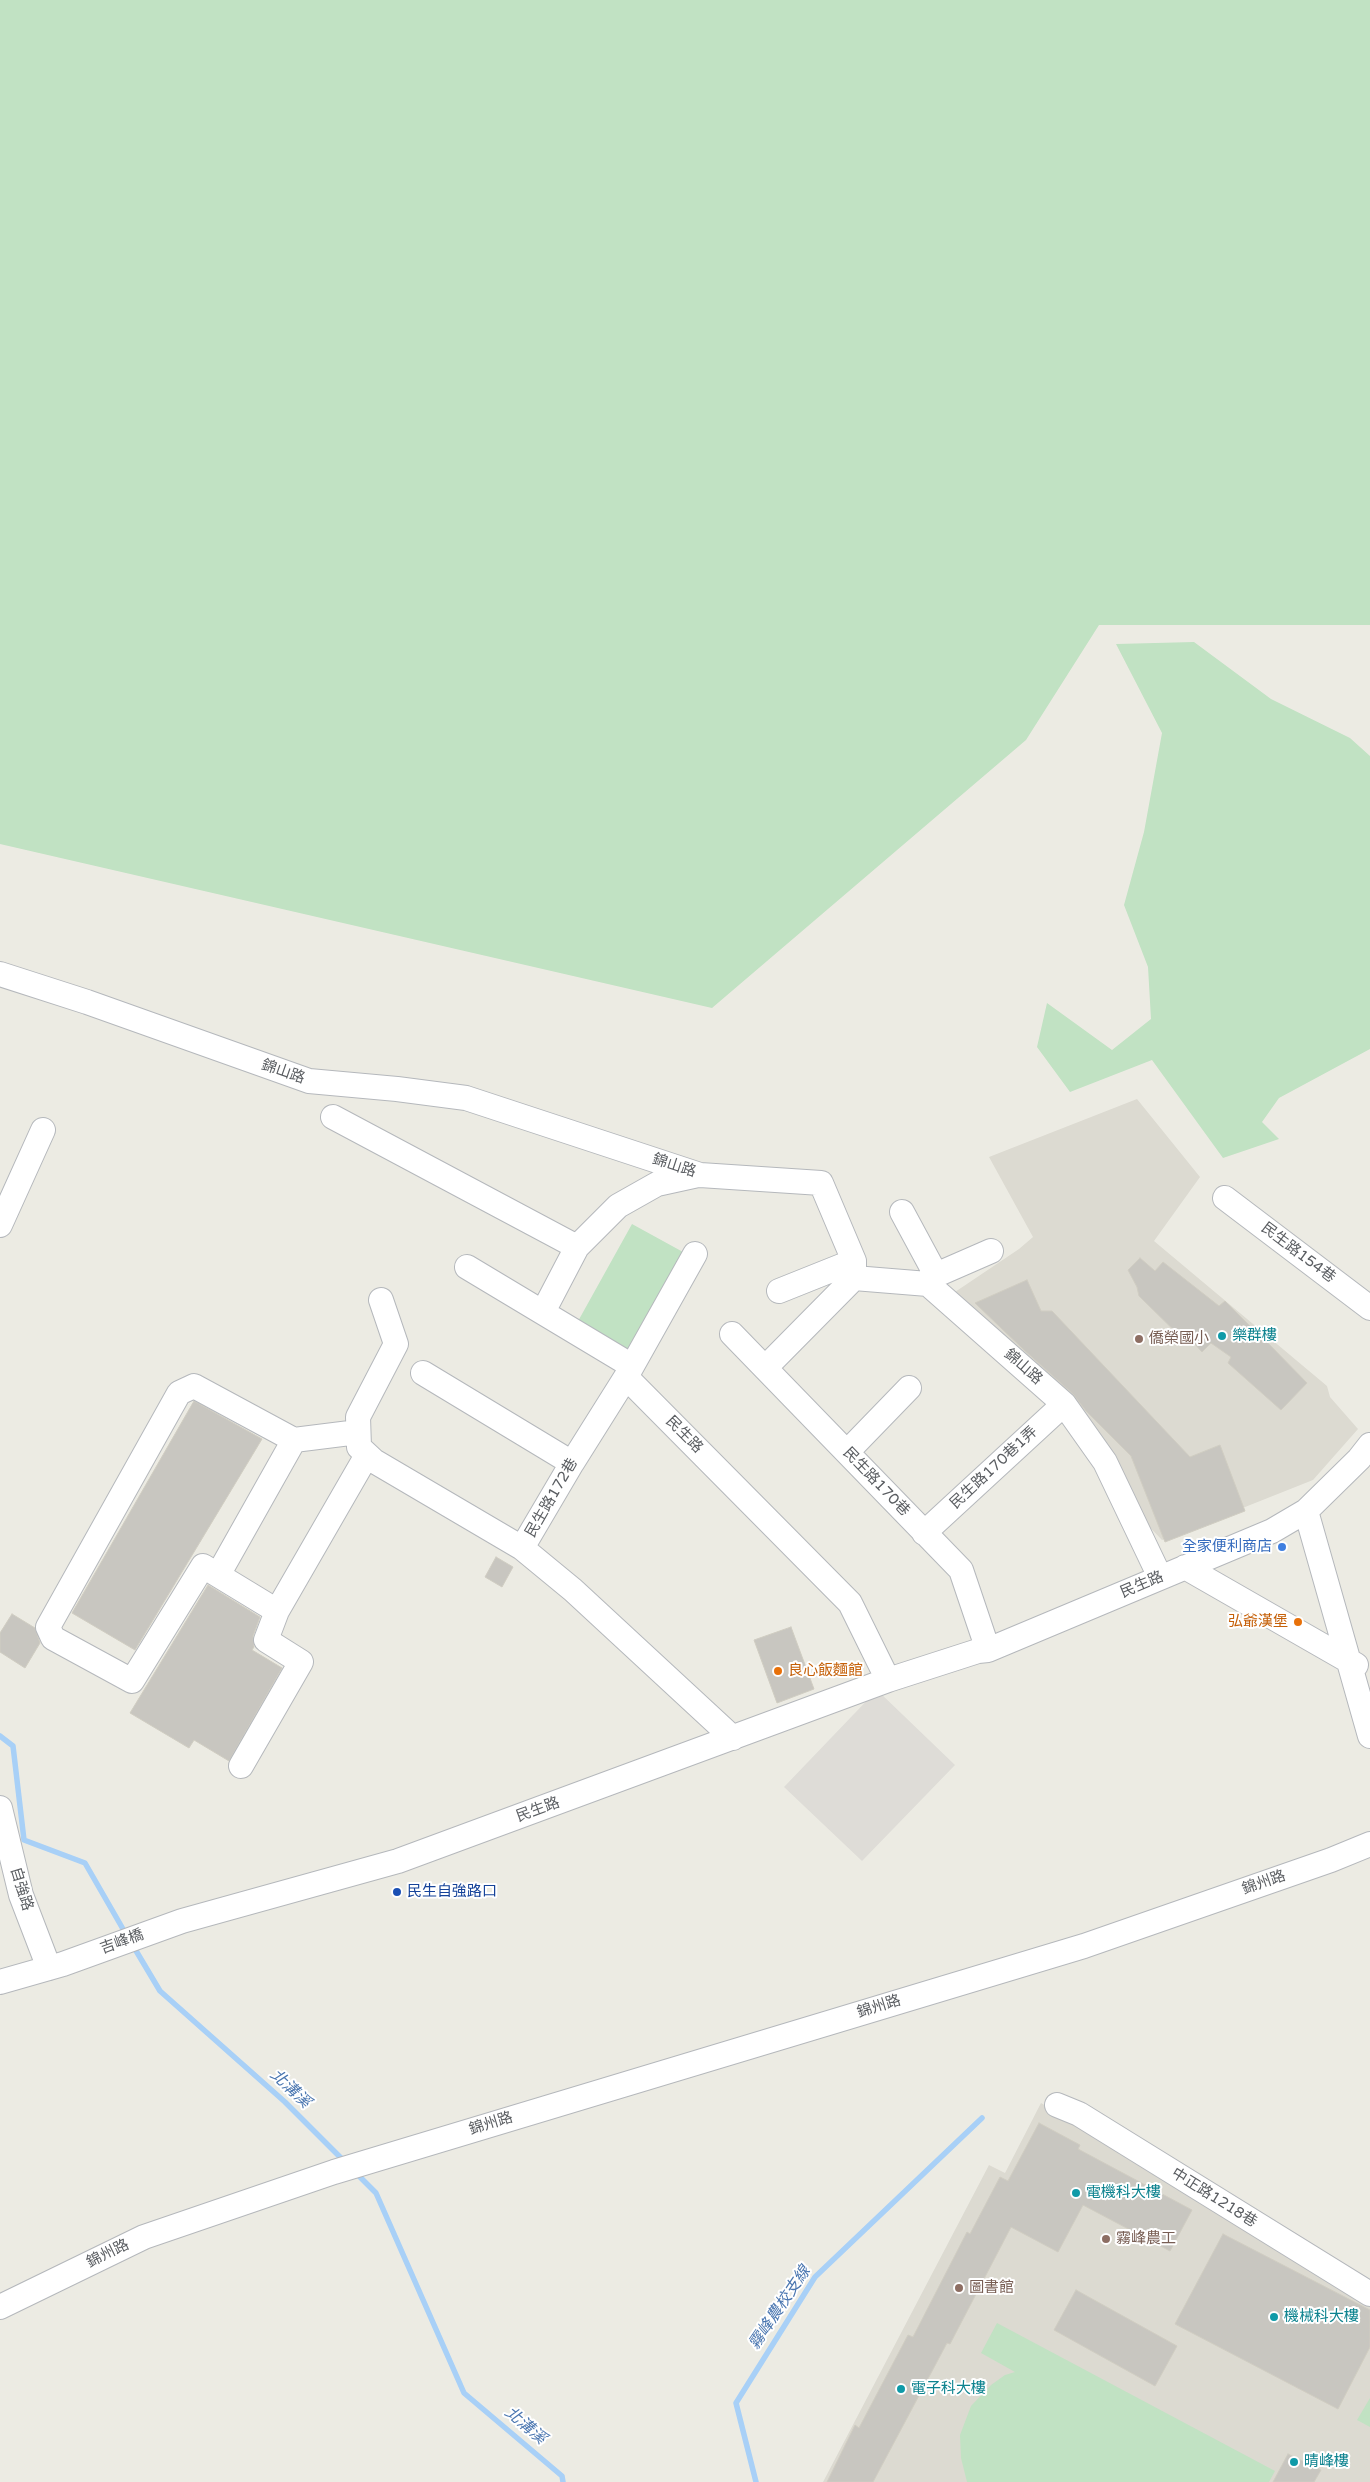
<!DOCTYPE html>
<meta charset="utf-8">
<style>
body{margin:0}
canvas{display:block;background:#ecebe3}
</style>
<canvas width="1370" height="2482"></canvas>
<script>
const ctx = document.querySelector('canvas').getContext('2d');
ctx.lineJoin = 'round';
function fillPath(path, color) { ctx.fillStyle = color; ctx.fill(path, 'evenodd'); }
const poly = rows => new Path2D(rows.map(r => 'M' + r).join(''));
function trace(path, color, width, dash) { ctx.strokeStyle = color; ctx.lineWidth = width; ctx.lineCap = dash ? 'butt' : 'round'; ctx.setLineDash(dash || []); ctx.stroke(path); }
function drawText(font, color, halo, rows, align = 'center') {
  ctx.font = font + ' "Varela Round","Noto Sans TC",sans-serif'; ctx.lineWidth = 4; ctx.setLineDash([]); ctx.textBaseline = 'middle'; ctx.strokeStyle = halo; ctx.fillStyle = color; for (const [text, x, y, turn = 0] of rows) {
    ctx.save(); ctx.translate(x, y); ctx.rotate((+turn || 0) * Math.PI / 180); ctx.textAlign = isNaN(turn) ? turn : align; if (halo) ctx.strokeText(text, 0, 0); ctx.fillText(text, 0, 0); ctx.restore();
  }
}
fillPath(poly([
 [877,1690,955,1765,862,1861,784,1787]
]), '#dedcd7');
fillPath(poly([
 [1137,1099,1200,1177,1154,1241,1327,1386,1330,1397,1358,1429,1313,1480,1162,1540,1141,1518,1075,1400,955,1292,1019,1249,1033,1237,989,1157],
 [1041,2103,1370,2305,1370,2482,823,2482,989,2165,1005,2173]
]), '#dcdad1');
fillPath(poly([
 [0,0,1370,0,1370,625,1099,625,1026,740,712,1008,0,844],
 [1194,642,1271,699,1350,738,1370,756,1370,1049,1279,1098,1262,1122,1279,1139,1223,1158,1152,1060,1070,1092,1037,1047,1047,1003,1112,1050,1151,1019,1148,967,1124,905,1144,832,1162,733,1116,644],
 [632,1224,683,1252,627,1351,577,1323],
 [997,2323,1275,2471,1269,2482,967,2482,961,2458,960,2435,971,2406,991,2385,1005,2375,1015,2372,981,2353],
 [1370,2398,1370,2427,1357,2420]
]), '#c1e2c3');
trace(poly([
 [0,1736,13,1746,24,1840,85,1863,127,1936],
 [132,1944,160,1991,285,2102,346,2163],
 [356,2173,376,2193,464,2393,562,2476,563,2482],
 [756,2482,736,2403,815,2277,982,2118]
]), '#a8d0f7', 5.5);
const building = poly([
 [1140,1258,1155,1271,1163,1262,1219,1306,1225,1301,1252,1328,1256,1327,1264,1333,1264,1339,1307,1383,1281,1410,1228,1363,1231,1357,1211,1343,1202,1352,1194,1343,1189,1345,1139,1296,1137,1287,1128,1270,1140,1258],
 [1027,1280,1041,1311,1052,1311,1190,1457,1220,1445,1245,1511,1165,1542,1131,1456,1086,1411,1073,1394,1024,1350,975,1303,1027,1280],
 [194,1401,262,1439,135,1650,72,1613,194,1401],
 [496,1557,513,1567,502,1587,485,1577,496,1557],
 [208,1585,260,1617,253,1636,254,1647,252,1650,282,1668,229,1761,194,1740,189,1748,130,1713,208,1585],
 [12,1614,35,1628,40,1643,25,1668,0,1652,0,1633,12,1614],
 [791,1627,814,1689,777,1703,754,1640,791,1627],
 [1039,2123,1080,2145,1078,2149,1192,2210,1170,2251,1083,2205,1058,2252,1011,2227,950,2344,947,2343,873,2482,827,2482,855,2425,859,2428,908,2335,913,2337,967,2232,970,2234,1000,2177,1008,2181,1039,2123],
 [1223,2234,1370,2310,1370,2347,1338,2409,1175,2324,1223,2234],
 [1076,2290,1177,2346,1155,2386,1054,2330,1076,2290],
 [1288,2454,1321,2470,1314,2482,1273,2482,1288,2454]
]);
fillPath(building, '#c8c6c0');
trace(building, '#d0cdc2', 1);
const minor = poly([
 [0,974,87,1002,309,1081,397,1089,466,1098,700,1175,821,1183,854,1261,854,1278,928,1284,1064,1404,1105,1462,1160,1577],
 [333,1117,577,1247],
 [1225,1198,1370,1308],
 [902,1212,936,1275],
 [0,1225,43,1130],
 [695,1254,626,1377,572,1463,522,1548,573,1590,733,1738],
 [467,1267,632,1366],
 [928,1284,936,1275,991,1251],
 [779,1291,854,1261],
 [381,1300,396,1344,358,1417,359,1447,374,1461,522,1548],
 [543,1312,577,1247,618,1206,657,1184,698,1175],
 [732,1334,961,1570,988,1650],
 [765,1368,854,1278],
 [423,1373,572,1463],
 [626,1377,850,1603,888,1680],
 [358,1432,294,1440,194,1386,179,1393,48,1627,53,1638,132,1681,203,1566,277,1611,367,1455],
 [847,1452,909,1388],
 [1306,1511,1370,1736],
 [924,1533,1064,1404],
 [1185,1567,1356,1665],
 [218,1575,294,1440],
 [241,1766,301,1662,266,1640,277,1611],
 [0,1808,21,1895,49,1968],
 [0,1982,63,1964,182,1921,398,1861,888,1680,978,1651,988,1650,1272,1531,1306,1511,1359,1459,1370,1445],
 [1057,2105,1079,2114,1370,2294],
 [0,2307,144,2237,334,2172,1084,1946,1331,1860,1370,1844]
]);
trace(minor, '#b5b8bc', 26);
trace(minor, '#fff', 24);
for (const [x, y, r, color] of [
 [1222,1336,5,"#0f9aa8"],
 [1139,1339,5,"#8d6e63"],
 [1282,1547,5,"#3f7fe0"],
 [1298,1622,5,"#e8710a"],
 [778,1671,5,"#e8710a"],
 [397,1892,5,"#1a4fb4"],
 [1076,2193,5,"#0f9aa8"],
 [1106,2239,5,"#8d6e63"],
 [959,2288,5,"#8d6e63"],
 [1274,2317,5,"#0f9aa8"],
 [901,2389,5,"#0f9aa8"],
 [1294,2462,5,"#0f9aa8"]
]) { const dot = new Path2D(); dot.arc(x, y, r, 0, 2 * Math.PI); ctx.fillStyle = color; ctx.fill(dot); trace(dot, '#fff', 2); }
drawText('15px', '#5b5e62', '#fff', [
 ["錦山路",283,1072,19],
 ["錦山路",674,1166,18],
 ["民生路154巷",1298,1253,37],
 ["錦山路",1023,1367,41],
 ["民生路",684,1435,45],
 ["民生路170巷1弄",994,1468,-43],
 ["民生路170巷",876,1482,46],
 ["民生路172巷",552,1498,-60],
 ["民生路",1142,1585,-23],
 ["民生路",538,1810,-20],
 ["錦州路",1264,1883,-19],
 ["自強路",21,1889,73],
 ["吉峰橋",122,1942,-20],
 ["錦州路",879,2007,-17],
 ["錦州路",491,2124,-17],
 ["中正路1218巷",1214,2198,32],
 ["錦州路",108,2254,-26]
]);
drawText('15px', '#0d838f', '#fff', [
 ["樂群樓",1232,1336],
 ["電機科大樓",1086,2193],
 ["機械科大樓",1284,2317],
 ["電子科大樓",911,2389],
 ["晴峰樓",1304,2462]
], 'left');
drawText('15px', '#785e54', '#fff', [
 ["僑榮國小",1149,1339],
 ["霧峰農工",1116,2239],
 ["圖書館",969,2288]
], 'left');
drawText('15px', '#366cbe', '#fff', [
 ["全家便利商店",1272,1547]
], 'right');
drawText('15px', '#c56008', '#fff', [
 ["弘爺漢堡",1288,1622],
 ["良心飯麵館",788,1671,"left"]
], 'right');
drawText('15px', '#164399', '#fff', [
 ["民生自強路口",407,1892]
], 'left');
drawText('italic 16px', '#4a76b0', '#fff', [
 ["北溝溪",290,2089,43],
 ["霧峰農校支線",780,2308,-56],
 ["北溝溪",525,2426,40]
]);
</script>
